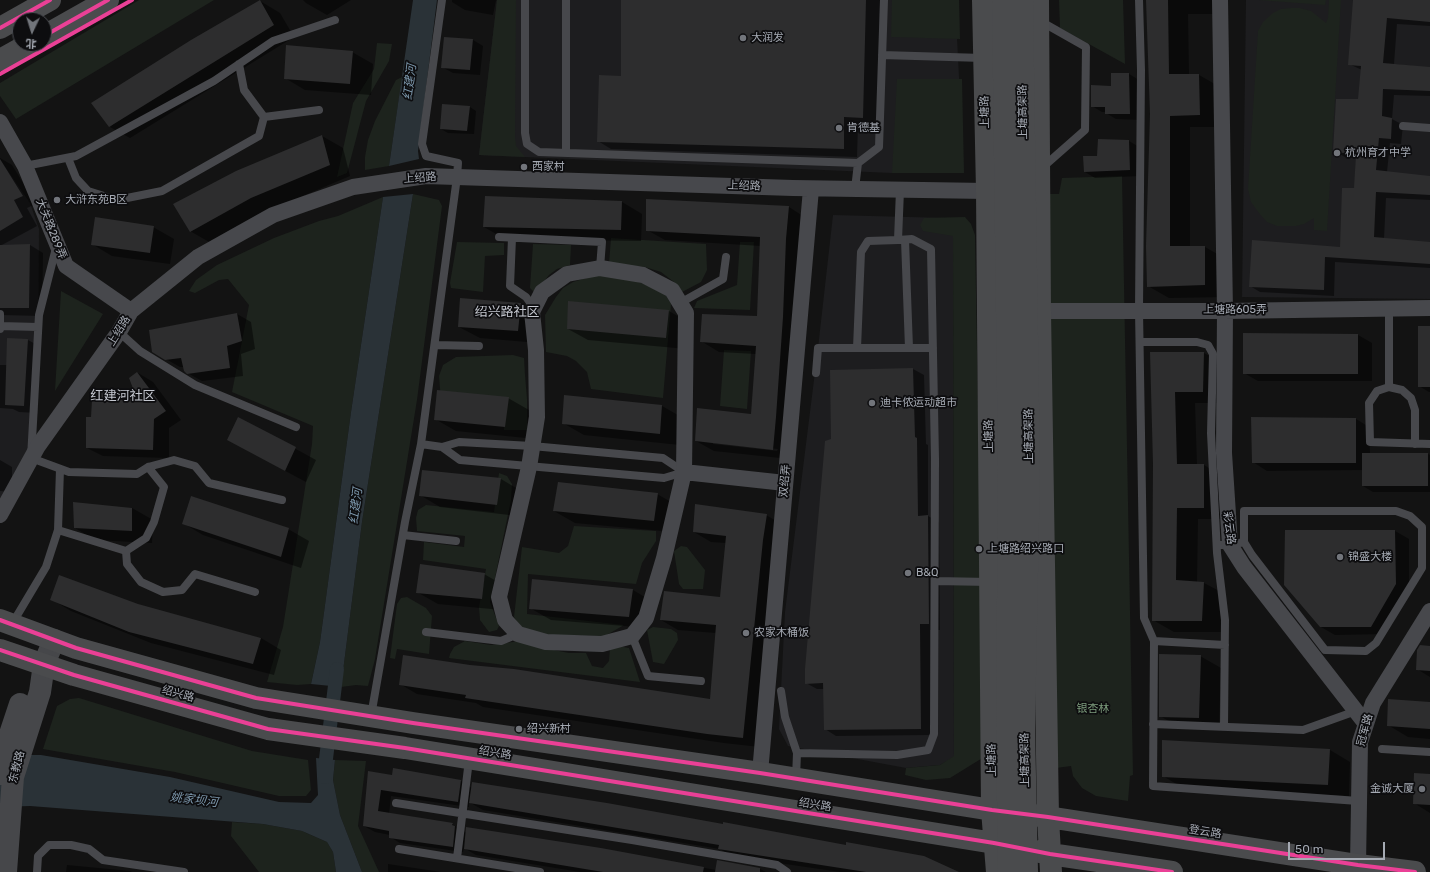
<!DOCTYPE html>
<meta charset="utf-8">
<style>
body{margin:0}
#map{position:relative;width:1430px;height:872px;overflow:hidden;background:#131313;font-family:Rubik,"Noto Sans SC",sans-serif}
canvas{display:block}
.north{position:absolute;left:12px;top:12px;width:40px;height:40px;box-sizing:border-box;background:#0d0d0f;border:1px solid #4a4c51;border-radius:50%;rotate:184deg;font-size:11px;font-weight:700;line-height:16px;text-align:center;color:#a5aab3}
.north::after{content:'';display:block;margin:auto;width:14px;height:18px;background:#72757b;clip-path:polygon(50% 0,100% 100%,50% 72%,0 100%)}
.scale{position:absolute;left:1288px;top:842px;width:97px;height:18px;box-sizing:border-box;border:2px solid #a5aab3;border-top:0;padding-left:5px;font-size:12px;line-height:14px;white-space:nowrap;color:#a5aab3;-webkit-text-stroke:3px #0d0d0f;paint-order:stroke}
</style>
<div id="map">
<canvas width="1430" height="872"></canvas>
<div class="north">北</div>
<div class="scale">50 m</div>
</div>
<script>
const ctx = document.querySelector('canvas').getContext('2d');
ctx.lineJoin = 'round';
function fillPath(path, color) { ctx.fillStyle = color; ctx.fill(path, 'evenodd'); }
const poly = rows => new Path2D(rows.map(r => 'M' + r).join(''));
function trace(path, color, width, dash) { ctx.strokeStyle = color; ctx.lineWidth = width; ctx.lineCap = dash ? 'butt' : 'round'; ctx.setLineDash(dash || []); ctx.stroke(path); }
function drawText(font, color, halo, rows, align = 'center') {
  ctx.font = font + ' Rubik,"Noto Sans SC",sans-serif'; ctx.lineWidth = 3.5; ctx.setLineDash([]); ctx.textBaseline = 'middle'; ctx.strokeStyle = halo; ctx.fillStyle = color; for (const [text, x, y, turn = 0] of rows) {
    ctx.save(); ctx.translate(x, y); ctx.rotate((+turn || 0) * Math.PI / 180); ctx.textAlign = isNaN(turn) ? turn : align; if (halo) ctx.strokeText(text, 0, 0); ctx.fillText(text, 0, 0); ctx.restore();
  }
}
fillPath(poly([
 [497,0,955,0,964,173,892,173,479,155],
 [1246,0,1430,0,1430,299,1242,297],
 [0,159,30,203,39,229,38,411,26,459,0,505],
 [833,215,947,218,953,236,954,757,940,765,906,768,788,746,779,729,785,612,818,348]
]), '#1d1d1f');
fillPath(poly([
 [139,0,214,0,16,119,0,96,0,83],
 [497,0,516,0,515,136,516,146,525,157,479,155],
 [892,0,959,0,960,39,891,37],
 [1059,0,1123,0,1125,64,1060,28],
 [1258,0,1326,0,1325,5],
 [1329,0,1341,0,1327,231,1314,230,1314,218,1304,224,1296,226,1277,226,1267,222,1259,213,1251,202,1248,189,1258,31,1263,22,1273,13,1281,9,1291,8,1300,8,1311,11,1326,23,1328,18],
 [377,43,392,44,389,61,366,101,347,173,337,177,353,103,374,69],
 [402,77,389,166,365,170,365,157,368,140,375,121,396,80],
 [897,79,962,79,964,173,892,173],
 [1122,176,1133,775,1130,776,1128,801,1096,796,1082,788,1073,776,1071,766,1056,768,1048,194,1059,194,1062,178],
 [413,194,439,200,442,206,417,400,375,659,368,686,356,685,341,687,362,522],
 [383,197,351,412,320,642,311,684,297,685,267,682,283,627,312,444,313,426,232,392,249,305,228,279,219,280,195,293,189,291,196,280,217,265,274,238,319,221,338,216],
 [965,217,971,224,975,235,984,757,950,778,926,780,905,775,906,768,940,765,954,756,953,236,923,231,920,225,924,218],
 [611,238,706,244,707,270,701,282,682,292,674,282,661,272,645,267,609,264],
 [457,242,504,243,504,255,485,256,483,292,451,288,450,283],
 [740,242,754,242,750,310,694,308,697,301,737,285],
 [533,244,571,245,570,265,557,269,549,275,535,293,530,288],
 [596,275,633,280,657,289,666,295,671,304,663,398,591,389,587,372,576,361,567,356,546,352,545,315,556,297,563,288,573,282],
 [61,291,103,314,55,391],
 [724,350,751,351,747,409,720,406],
 [513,355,524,358,525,375,527,399,527,430,504,430,504,421,441,401,439,376,443,365,456,357],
 [499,473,507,476,512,484,511,500,490,602,499,626,497,630,489,632,480,620,479,607,486,569,423,560,424,542,464,547,465,536,417,531,416,518,418,510,426,505,494,512],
 [574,526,656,531,656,541,642,563,636,584,528,574,527,614,624,625,605,636,544,635,519,626,514,617,522,547,559,553,568,546],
 [681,546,687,547,705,570,703,589,683,589,679,584,674,551],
 [407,597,426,608,432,616,429,654,397,649,395,659,390,658,397,604,401,598],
 [653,627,671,629,677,633,678,640,664,664,653,662,647,630],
 [465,641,491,645,520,641,544,648,569,653,586,653,592,666,603,668,609,661,610,648,618,646,629,648,640,682,449,658,450,654,454,647],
 [79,698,252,751,308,760,311,790,306,796,279,796,175,772,43,749,57,706,70,699],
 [335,760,366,761,358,826,379,872,362,872,340,815,333,780],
 [232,822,263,824,302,831,327,842,333,852,336,872,259,872,231,836]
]), '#1d231d');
fillPath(poly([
 [413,0,437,0,418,151,419,159,389,166],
 [413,194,362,522,341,687,311,684,320,642,351,412,383,197],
 [0,755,41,755,170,777,279,802,311,803,318,795,316,758,335,760,333,780,340,815,362,872,336,872,333,852,327,842,302,831,263,824,30,806,0,807]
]), '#2a3237');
fillPath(poly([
 [303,0,351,0,327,15,306,3],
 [452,0,496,0,493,15,465,10,452,2],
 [622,0,880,0,877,126,858,125,857,157,611,149,598,141,622,77],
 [1148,0,1218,0,1218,14,1188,14,1189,75,1199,75,1220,87,1220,127,1190,127,1190,247,1205,247,1226,259,1226,297,1169,298,1148,286,1151,114],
 [1354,0,1430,0,1430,26,1397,24,1394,64,1430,68,1430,96,1394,95,1392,119,1403,125,1401,144,1390,143,1387,172,1430,177,1430,200,1386,198,1384,239,1430,243,1430,268,1335,262,1334,296,1260,292,1250,286,1340,248,1355,190,1356,158,1345,157,1334,151,1359,100,1362,70,1349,64],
 [260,1,280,13,294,37,130,138,110,127],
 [445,38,473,40,483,46,480,75,453,73,442,67],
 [352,52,373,64,371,95,305,90,285,78],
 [1129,74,1139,80,1141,120,1116,119,1106,113,1106,112,1102,112,1092,106,1111,87],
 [470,107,476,111,474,134,448,133,441,129],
 [322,136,343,148,350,176,272,209,211,243,190,231,236,172],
 [1129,141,1139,147,1140,176,1095,178,1085,172,1098,157],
 [0,158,12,165,36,204,27,208,37,226,0,246,30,245,43,253,42,316,0,315],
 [622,202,642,214,641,241,505,239,484,227],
 [789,207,806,218,790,459,714,451,696,441,752,415,756,354,719,352,701,341,758,317,761,246,665,240,647,230],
 [713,442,778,449,777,451,713,444],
 [153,227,174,239,170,264,112,256,92,244],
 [521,304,541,316,539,343,480,338,459,327],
 [669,311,689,323,687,349,588,340,568,329],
 [237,314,251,322,255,349,241,354,243,376,202,381,184,371,184,367,180,367,166,359,150,330],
 [1430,327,1430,392,1429,392,1419,386],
 [1358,335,1372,343,1372,381,1258,381,1244,373],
 [28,340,41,347,37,413,19,412,13,409,0,408,0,365,7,365],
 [1151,353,1204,353,1225,365,1223,403,1195,403,1197,465,1204,465,1224,477,1224,519,1198,519,1197,582,1204,583,1225,594,1223,632,1174,632,1153,620,1154,464],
 [913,369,924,375,926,444,928,445,928,516,939,522,940,630,930,630,931,735,836,736,825,729,824,689,817,689,806,683,832,440],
 [138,373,153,382,181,420,169,428,169,458,103,456,87,448,92,418,136,392,130,379],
 [565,396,662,406,683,418,680,445,584,435,563,423],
 [508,398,529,410,526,438,456,431,435,419],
 [239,418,316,460,306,482,248,451],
 [1356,419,1369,427,1370,454,1428,454,1430,455,1430,492,1373,492,1363,486,1363,470,1267,471,1253,462],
 [0,460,12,467,12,492,0,491],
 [501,479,521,491,518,516,440,507,420,495],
 [657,494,678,506,674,532,575,523,554,511],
 [132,508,153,520,152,543,95,540,75,528],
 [766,515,783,525,760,747,724,743,483,707,476,703,417,694,400,684,711,700,716,633,678,630,661,620,721,598,726,543,711,542,694,532],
 [183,523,288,529,309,541,301,568,203,535],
 [1286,531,1395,531,1409,539,1409,592,1385,634,1335,635,1321,627],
 [484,574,505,586,502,610,438,604,417,592],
 [633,590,653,602,649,628,551,620,530,608],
 [51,599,137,605,261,638,281,650,274,675,151,643,71,611],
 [1430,647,1430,677,1417,669],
 [1200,656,1221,668,1219,729,1181,728,1160,716],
 [1430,703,1430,739,1408,737,1388,725],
 [1330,750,1350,762,1349,796,1183,788,1163,776],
 [369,772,393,776,461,781,472,788,954,872,840,872,731,856,720,849,483,810,469,802,469,807,391,796,389,814,452,824,467,833,601,849,716,870,760,869,766,872,580,872,476,855,464,848,463,852,400,843,390,837,390,835,375,832,364,826],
 [1430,775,1430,813,1414,803],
 [388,864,441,872,388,872],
 [67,865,130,871,132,872,66,872]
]), '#0007');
trace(poly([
 [325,777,325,767,337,669]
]), '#2a3237', 14);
fillPath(poly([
 [260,0,274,25,109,127,91,103,191,40],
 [621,0,866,0,863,118,844,117,844,149,597,142,599,75,621,76],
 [1146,0,1168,0,1169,74,1199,74,1200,115,1170,116,1170,246,1205,246,1205,285,1147,287,1146,246,1150,114],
 [1353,0,1430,0,1430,22,1387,18,1383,63,1430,67,1430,91,1383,89,1382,116,1392,118,1391,139,1379,138,1376,170,1430,176,1430,195,1376,192,1374,237,1430,242,1430,264,1325,257,1324,290,1249,287,1252,240,1340,247,1342,188,1354,188,1356,154,1333,152,1336,99,1358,99,1361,66,1348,65],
 [444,37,473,39,470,70,441,68],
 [286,45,353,51,350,84,284,79],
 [1111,73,1129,73,1130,114,1105,114,1105,107,1091,107,1091,85,1111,86],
 [442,104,470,106,467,131,440,129],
 [322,135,330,165,251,198,190,232,173,204,236,171],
 [1098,139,1129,140,1130,170,1084,172,1083,156,1097,156],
 [0,159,23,196,14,200,23,217,0,231],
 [485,196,622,201,621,230,483,227],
 [646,199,789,206,786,239,783,317,776,417,773,450,695,441,697,408,751,414,756,346,700,342,702,314,757,316,760,237,646,231],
 [95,217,154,226,150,253,91,245],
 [30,244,29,308,0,308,0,245],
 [460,298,521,303,518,331,458,327],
 [568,301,669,310,666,338,567,329],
 [237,313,242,341,227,346,230,368,187,374,184,371,181,358,165,360,152,352,149,330],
 [1418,326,1430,326,1430,387,1418,387],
 [1243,333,1358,334,1358,374,1243,374],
 [7,338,28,339,24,406,5,405],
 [1150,352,1204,352,1203,392,1175,392,1177,464,1204,464,1204,508,1177,508,1176,580,1204,582,1202,621,1152,621,1153,464],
 [913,368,915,437,917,438,918,516,928,515,929,624,920,624,921,729,824,730,823,683,805,684,805,669,825,441,831,439,830,370],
 [137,372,166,411,154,419,153,450,86,448,86,417,91,417,92,400,99,389,134,391,129,378],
 [437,390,509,397,505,427,434,420],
 [564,395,662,405,660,434,562,424],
 [238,417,296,447,285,471,227,440],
 [1251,417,1356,418,1356,463,1252,463],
 [1362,453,1428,453,1428,486,1362,486],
 [422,470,501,478,497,505,419,496],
 [558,482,658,493,654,521,553,511],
 [191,496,289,528,281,557,182,524],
 [73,502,132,508,132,531,74,528],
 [695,504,767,514,763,540,743,738,707,734,465,698,466,695,399,685,403,655,470,665,514,669,710,699,716,625,660,620,664,591,720,597,726,536,693,532],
 [1285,530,1395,530,1396,584,1371,627,1320,627,1284,585],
 [420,564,485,573,482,599,416,593],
 [59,575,138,604,261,638,253,664,129,632,50,600],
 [532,579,633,589,629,617,529,609],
 [1420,645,1430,646,1430,671,1416,670,1417,650],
 [1159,654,1201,655,1199,718,1159,717],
 [1388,699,1430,702,1430,729,1387,726],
 [1162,740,1330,749,1328,785,1162,777],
 [393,768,461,780,458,802,381,790,378,811,453,823,452,825,455,826,453,847,389,838,389,831,363,826,368,771,392,775],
 [1414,773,1430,774,1430,805,1413,804],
 [472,782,607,803,723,824,723,822,846,845,846,842,924,856,959,872,866,872,718,849,719,845,469,803],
 [466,827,601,848,704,867,703,872,603,872,464,849],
 [717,860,760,868,760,872,715,872]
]), '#2d2d2e');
trace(poly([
 [525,0,525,133,527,144,539,152,858,163],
 [566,0,566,153],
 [1139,0,1141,70,1139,310,1144,618,1154,641,1153,786,1358,801],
 [1040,21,1086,47,1085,130,1043,167],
 [882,55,983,58],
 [264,117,319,110],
 [1403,126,1430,128],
 [68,158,76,178,88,191,117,200,162,191,259,136,264,117,244,90,239,64],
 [25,166,76,156,214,81,273,41,335,20],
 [855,189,858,163,879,147,884,0],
 [499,237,602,242,600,268],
 [512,238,510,286,526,297,534,308],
 [905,240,909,348],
 [56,248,39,315,31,458,69,472,137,474,148,467,174,460,195,466,209,483,282,500],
 [680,303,723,279,726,257],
 [1389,309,1389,387,1377,391,1369,403,1370,442,1430,444],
 [0,314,0,329],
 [0,326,38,327],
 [119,332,140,351,195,385,296,427],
 [1140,342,1197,342,1208,345,1213,354,1211,433,1217,553,1225,620,1224,727],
 [435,345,479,346],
 [857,348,861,252,868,241,898,240],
 [816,373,818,348,933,348],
 [1389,387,1402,390,1411,398,1415,410,1415,444],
 [421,444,442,447,460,460,664,478,684,472],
 [442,447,459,442,532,446,663,458,684,472],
 [58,530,126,551,127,564,141,582,163,592,182,590,195,574,255,592],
 [403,535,456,541],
 [1217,545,1230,545,1244,542,1244,511,1396,511,1410,516,1422,527,1422,568,1376,643,1366,651,1325,650,1252,555,1244,542],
 [126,551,146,538,154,522,164,487,148,467],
 [935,581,990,582],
 [12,624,46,567,58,530,60,469],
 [426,632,501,641,518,634],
 [632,636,648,676,701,681],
 [1154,641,1225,645],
 [781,691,785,717,797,753,796,778],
 [371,716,405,522,421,444,457,177,458,163,426,156,422,144,442,0],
 [1153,724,1303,730,1356,711],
 [1382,749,1430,752],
 [797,753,897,755,928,750,934,734,935,459,931,249,912,239,898,240,900,190],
 [396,803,632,840,777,865,787,872],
 [399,849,540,872],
 [457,858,469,760],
 [37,872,38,856,49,845,71,845,89,849,103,860,184,872]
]), '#47484c', 8);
trace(poly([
 [1220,0,1225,311,1224,453,1230,545,1244,567,1366,724],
 [0,122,25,166,66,266,131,311],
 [600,268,643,275,672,290,686,313,684,472,664,558,646,618,632,636,602,644,546,642,518,634,505,620,499,597,529,467,537,417,536,350,532,312,542,292,567,274,600,268],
 [1040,311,1225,311,1430,308],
 [684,472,785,483],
 [0,515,38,446,119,332,131,311,198,257,273,215,353,187,426,176,793,188,987,191],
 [760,773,811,189],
 [1358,865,1360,742,1373,703,1430,611]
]), '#47484c', 16);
trace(poly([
 [0,774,7,743,20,704],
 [6,872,13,777,40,692,44,664,54,640]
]), '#46474a', 22);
trace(poly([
 [983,0,987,191,992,810,997,872],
 [1038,0,1040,311,1048,817,1051,872],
 [0,28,50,0],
 [44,36,108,0],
 [0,60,29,44],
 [0,620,76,648,256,698,413,723,760,773,992,810,1048,817,1358,865,1415,872],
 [0,650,74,675,268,729,405,748,994,843,1050,854,1172,872]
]), '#4a4b4d', 22);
trace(poly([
 [1003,0,1009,468,1007,729,1009,872],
 [1022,0,1029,468,1024,729,1027,872]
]), '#4a4b4d', 22);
trace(poly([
 [0,28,50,0],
 [44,36,108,0],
 [0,74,132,0],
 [0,620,76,648,256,698,413,723,760,773,992,810,1048,817,1358,865,1415,872],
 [0,650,74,675,268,729,405,748,994,843,1050,854,1172,872]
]), '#ea4096', 4);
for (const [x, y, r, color] of [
 [743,38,4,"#72757b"],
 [839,128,4,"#72757b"],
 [1337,153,4,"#72757b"],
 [524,167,4,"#72757b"],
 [57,200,4,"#72757b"],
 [872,403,4,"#72757b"],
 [979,549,4,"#72757b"],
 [1340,557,4,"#72757b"],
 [908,573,4,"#72757b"],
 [746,633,4,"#72757b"],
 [519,729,4,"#72757b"],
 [1422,789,4,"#72757b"]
]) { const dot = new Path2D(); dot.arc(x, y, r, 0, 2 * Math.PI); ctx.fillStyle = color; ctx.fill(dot); trace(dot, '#0d0d0f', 1.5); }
drawText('11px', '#a5aab3', '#0d0d0f', [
 ["大润发",751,38],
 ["肯德基",847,128],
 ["杭州育才中学",1345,153],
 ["西家村",532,167],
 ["大浒东苑B区",65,200],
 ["迪卡侬运动超市",880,403],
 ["上塘路绍兴路口",987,549],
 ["锦盛大楼",1348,557],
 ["B&Q",916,573],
 ["农家木桶饭",754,633],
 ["绍兴新村",527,729],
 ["金诚大厦",1414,789,"right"]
], 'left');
drawText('11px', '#a5aab3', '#0d0d0f', [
 ["上塘路",985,112,-91],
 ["上塘高架路",1023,112,-91],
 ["上绍路",420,178,-5],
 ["上绍路",744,186,2],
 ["大关路289弄",51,229,68],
 ["上塘路605弄",1235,310],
 ["上绍路",119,331,-58],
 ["上塘路",989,436,-91],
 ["上塘高架路",1029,436,-91],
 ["双绍弄",785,481,-85],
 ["彩云路",1229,528,82],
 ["绍兴路",178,694,16],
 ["冠军路",1365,730,-75],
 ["绍兴路",495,753,9],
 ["上塘路",992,760,-91],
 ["上塘高架路",1025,760,-91],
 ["东教路",17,767,-76],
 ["绍兴路",815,805,9],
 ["登云路",1205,832,9]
]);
drawText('11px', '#7d9d7d', '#0d0d0f', [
 ["银杏林",1093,709]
]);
drawText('italic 12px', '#7d98ad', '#0d0d0f', [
 ["红建河",410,82,-83],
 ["红建河",356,506,-83],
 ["姚家坝河",194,800,7]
]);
drawText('13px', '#c5c8d0', '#0d0d0f', [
 ["绍兴路社区",507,312],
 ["红建河社区",123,396]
]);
</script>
